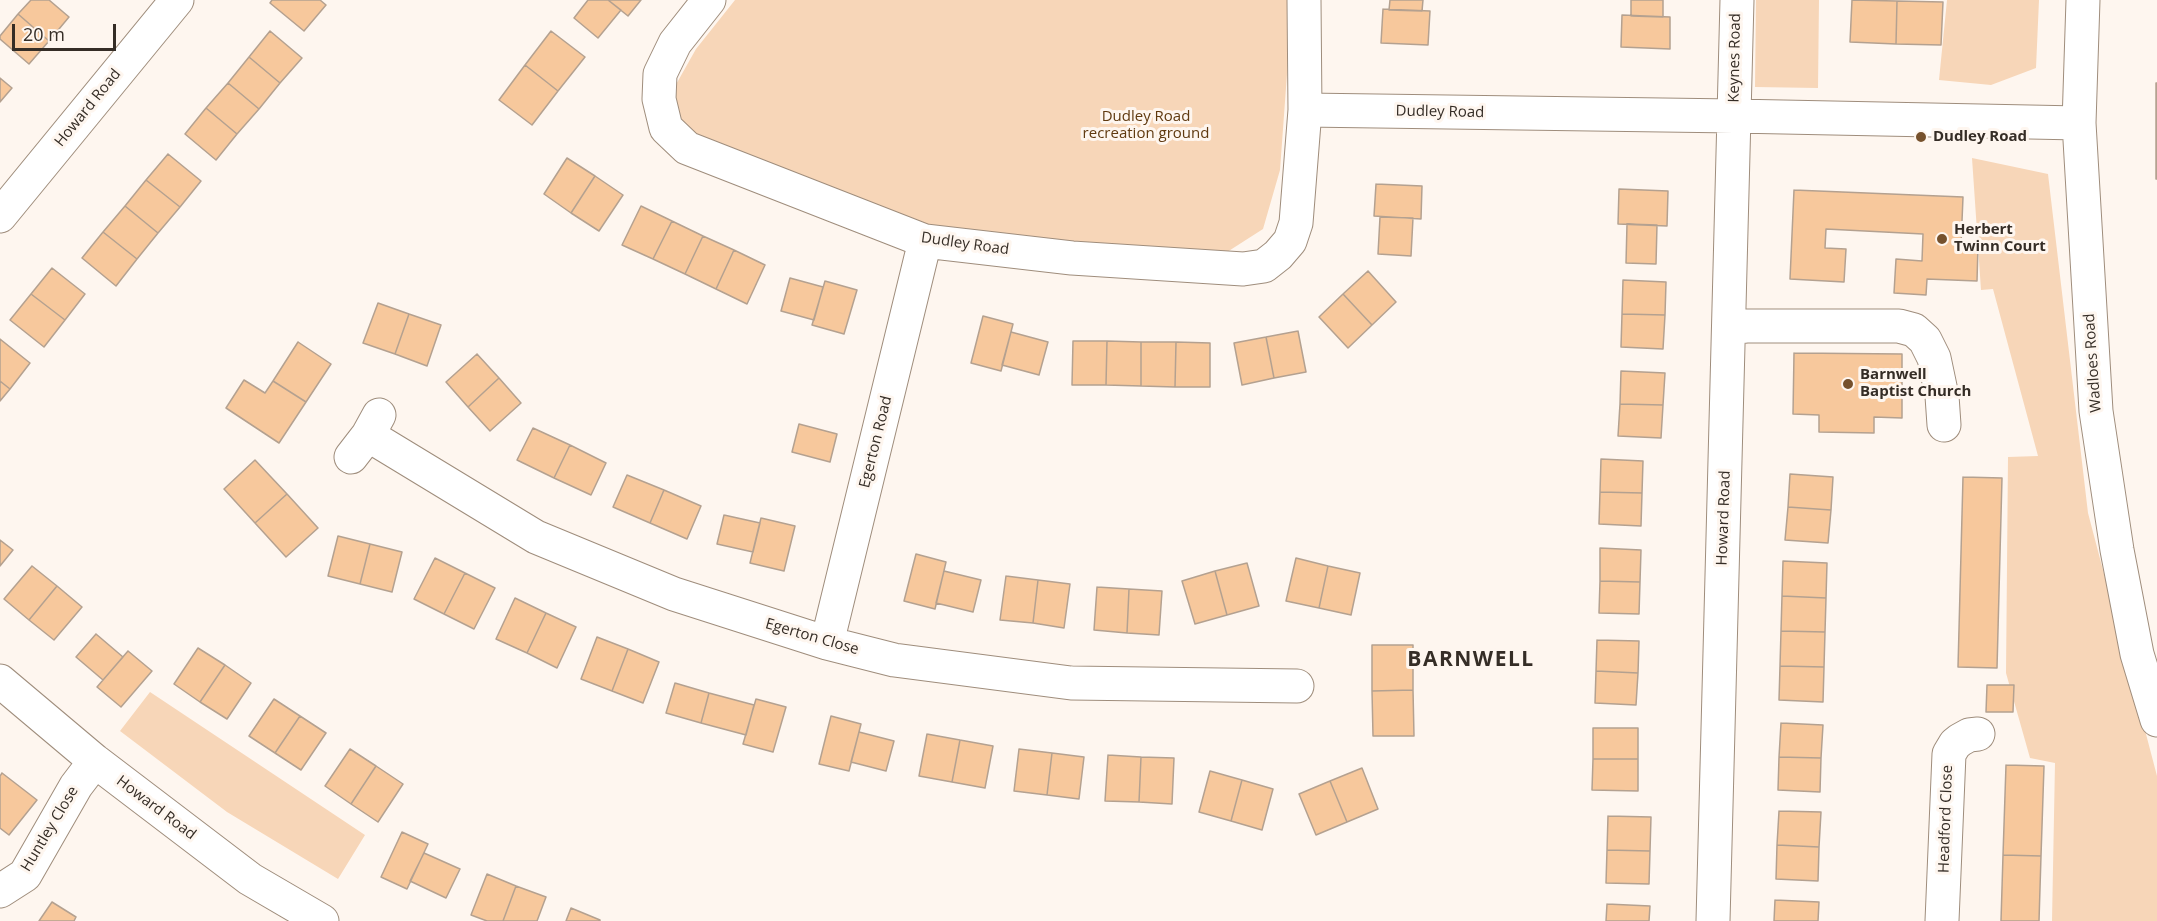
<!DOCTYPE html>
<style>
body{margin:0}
#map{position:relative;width:2157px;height:921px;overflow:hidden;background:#fef6ef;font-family:"Open Sans",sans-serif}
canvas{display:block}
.scale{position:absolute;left:12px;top:24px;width:104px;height:27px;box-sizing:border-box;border:3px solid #352d26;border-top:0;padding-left:8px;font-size:18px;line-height:21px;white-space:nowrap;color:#352d26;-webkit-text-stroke:4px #fef6ef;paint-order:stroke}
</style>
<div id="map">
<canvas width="2157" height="921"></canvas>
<div class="scale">20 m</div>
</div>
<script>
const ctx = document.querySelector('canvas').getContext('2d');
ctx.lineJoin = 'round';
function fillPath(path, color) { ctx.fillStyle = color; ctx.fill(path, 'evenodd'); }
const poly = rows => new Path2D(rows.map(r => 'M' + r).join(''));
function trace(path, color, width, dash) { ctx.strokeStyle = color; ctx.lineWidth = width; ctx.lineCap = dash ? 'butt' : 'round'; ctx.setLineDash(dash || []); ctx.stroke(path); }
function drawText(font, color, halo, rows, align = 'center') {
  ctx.font = font + ' "Open Sans",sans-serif'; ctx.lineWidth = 6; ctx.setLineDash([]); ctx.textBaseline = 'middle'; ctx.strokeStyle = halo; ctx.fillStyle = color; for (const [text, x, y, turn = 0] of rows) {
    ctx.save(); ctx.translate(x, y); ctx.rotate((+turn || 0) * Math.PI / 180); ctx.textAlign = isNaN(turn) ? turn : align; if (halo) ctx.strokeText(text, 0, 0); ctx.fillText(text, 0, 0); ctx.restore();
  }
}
fillPath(poly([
 [735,0,1290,0,1287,74,1280,170,1263,229,1224,254,1083,250,936,227,726,155,677,120,674,88,696,49],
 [1756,0,1819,0,1818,88,1755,87],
 [1947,0,2039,0,2036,68,1991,85,1939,80],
 [1972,158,2048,174,2088,513,2157,776,2157,921,2052,921,2055,763,2030,758,2006,673,2008,457,2038,456,1993,289,1981,290],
 [150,692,365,835,338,879,227,812,120,731]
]), '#f7d6b8');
const building = poly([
 [31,0,49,0,69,17,49,41,18,14,31,0],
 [272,0,320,0,326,5,304,31,270,3,272,0],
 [588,0,608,0,621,10,598,38,574,18,588,0],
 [608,0,641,0,628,16,608,0],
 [1390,0,1423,0,1422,11,1389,10,1390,0],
 [1631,0,1663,0,1663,17,1631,16,1631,0],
 [1852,0,1897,1,1896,44,1850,42,1852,0],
 [1897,1,1943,2,1941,45,1896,44,1897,1],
 [1383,9,1430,11,1428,45,1381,43,1383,9],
 [18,14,49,41,29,64,0,39,0,36,18,14],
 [1622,15,1670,17,1670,49,1621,47,1622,15],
 [270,31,302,58,280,83,249,57,270,31],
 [551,31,585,57,558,91,525,65,551,31],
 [249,57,280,83,259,109,228,83,249,57],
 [525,65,558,91,532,125,499,100,525,65],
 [0,78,12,88,0,102,0,78],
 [228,83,259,109,237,134,206,108,228,83],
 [2156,83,2157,83,2157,179,2156,179,2156,83],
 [206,108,237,134,216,160,185,134,206,108],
 [168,154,201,181,180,207,146,180,168,154],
 [567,158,595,176,571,213,544,194,567,158],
 [595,176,623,195,599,231,571,213,595,176],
 [146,180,180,207,158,233,125,206,146,180],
 [1376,184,1422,186,1421,219,1374,216,1376,184],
 [1619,189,1668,191,1667,226,1618,224,1619,189],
 [1794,190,1963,197,1961,245,1978,245,1977,281,1927,279,1926,295,1894,293,1896,259,1922,261,1923,234,1826,229,1825,248,1846,249,1844,282,1790,279,1794,190],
 [125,206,158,233,137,259,103,232,125,206],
 [641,206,672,221,653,259,622,245,641,206],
 [1380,217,1413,218,1411,256,1378,254,1380,217],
 [672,221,703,236,685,274,653,259,672,221],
 [1627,224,1657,225,1656,264,1626,263,1627,224],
 [103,232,137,259,116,286,82,258,103,232],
 [703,236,734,250,716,289,685,274,703,236],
 [734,250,765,265,747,304,716,289,734,250],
 [52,268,85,294,65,320,31,294,52,268],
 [1368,271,1396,302,1372,325,1343,294,1368,271],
 [790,278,823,287,814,320,781,311,790,278],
 [1623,280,1666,282,1665,315,1622,314,1623,280],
 [825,281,857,290,844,334,812,325,825,281],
 [31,294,65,320,44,347,10,320,31,294],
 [1343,294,1372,325,1348,348,1319,317,1343,294],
 [378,303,409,314,395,354,363,343,378,303],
 [409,314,441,325,427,366,395,354,409,314],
 [1622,314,1665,315,1663,349,1621,347,1622,314],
 [983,316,1013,324,1001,371,971,363,983,316],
 [1298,331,1306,372,1274,378,1266,337,1298,331],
 [1011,332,1048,342,1039,375,1002,365,1011,332],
 [1266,337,1274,378,1242,385,1234,343,1266,337],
 [0,339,30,363,10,389,0,381,0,339],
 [1073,341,1107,341,1106,385,1072,385,1073,341],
 [1107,341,1141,342,1141,386,1106,385,1107,341],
 [298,342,331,364,306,402,273,381,298,342],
 [1141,342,1176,342,1175,387,1141,386,1141,342],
 [1176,342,1210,343,1210,387,1175,387,1176,342],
 [1794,353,1902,354,1902,418,1874,417,1874,433,1819,432,1819,415,1793,414,1794,353],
 [477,354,499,378,468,407,446,382,477,354],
 [1621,371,1665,373,1663,405,1620,404,1621,371],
 [499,378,521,403,490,431,468,407,499,378],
 [244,380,265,393,273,381,306,402,279,443,226,408,244,380],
 [0,381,10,389,0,401,0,381],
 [1620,404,1663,405,1661,438,1618,436,1620,404],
 [799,424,837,434,830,462,792,452,799,424],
 [533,428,570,445,554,478,517,460,533,428],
 [570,445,606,463,591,495,554,478,570,445],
 [1601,459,1643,461,1642,493,1600,492,1601,459],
 [255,460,287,494,255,523,224,489,255,460],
 [1790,474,1833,477,1831,510,1788,507,1790,474],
 [627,475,664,490,650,523,613,507,627,475],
 [1963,477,2002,478,1997,668,1958,667,1963,477],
 [664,490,701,506,687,539,650,523,664,490],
 [1600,492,1642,493,1641,526,1599,524,1600,492],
 [287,494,318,528,286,557,255,523,287,494],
 [1788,507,1831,510,1828,543,1785,540,1788,507],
 [724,515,760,523,753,552,717,544,724,515],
 [761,518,795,526,784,571,750,563,761,518],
 [338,536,370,544,360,584,328,576,338,536],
 [0,540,13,550,0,566,0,540],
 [370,544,402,552,392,592,360,584,370,544],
 [1600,548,1641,550,1640,582,1600,581,1600,548],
 [916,554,946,562,935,609,904,601,916,554],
 [435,558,465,573,444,614,414,599,435,558],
 [1296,558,1328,566,1319,608,1286,601,1296,558],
 [1783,561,1827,563,1826,598,1782,596,1783,561],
 [1247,563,1259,606,1227,615,1215,571,1247,563],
 [32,566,57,586,29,620,4,599,32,566],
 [1328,566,1360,573,1351,615,1319,608,1328,566],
 [944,571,981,580,973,612,936,603,944,571],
 [1215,571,1227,615,1195,624,1182,581,1215,571],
 [465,573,495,588,474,629,444,614,465,573],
 [1006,576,1038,580,1033,623,1000,620,1006,576],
 [1038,580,1070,584,1064,628,1033,623,1038,580],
 [1600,581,1640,582,1639,614,1599,613,1600,581],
 [57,586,82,607,54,640,29,620,57,586],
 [1097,587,1129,589,1127,633,1094,630,1097,587],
 [1129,589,1162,591,1159,635,1127,633,1129,589],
 [1782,596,1826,598,1825,632,1781,631,1782,596],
 [515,598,546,613,527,653,496,639,515,598],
 [546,613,576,627,557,668,527,653,546,613],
 [1781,631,1825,632,1824,667,1780,666,1781,631],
 [96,634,123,657,103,680,76,657,96,634],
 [597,637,628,649,612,691,581,679,597,637],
 [1597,640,1639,641,1638,673,1596,671,1597,640],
 [1372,645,1413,645,1413,690,1372,691,1372,645],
 [198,648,225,665,200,702,174,684,198,648],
 [628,649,659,662,643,703,612,691,628,649],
 [128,651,152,671,121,707,97,687,128,651],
 [225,665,251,683,227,719,200,702,225,665],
 [1780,666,1824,667,1823,702,1779,700,1780,666],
 [1596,671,1638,673,1636,705,1595,703,1596,671],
 [675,683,709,693,701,723,666,713,675,683],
 [1987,685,2014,685,2013,712,1986,712,1987,685],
 [1413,690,1414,736,1373,736,1372,691,1413,690],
 [709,693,754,705,746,735,701,723,709,693],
 [274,699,300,716,275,753,249,736,274,699],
 [756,699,786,707,773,752,743,744,756,699],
 [300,716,326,733,301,770,275,753,300,716],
 [831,716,861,724,849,771,819,764,831,716],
 [1781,723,1823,725,1821,758,1779,757,1781,723],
 [1593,728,1638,728,1638,759,1593,759,1593,728],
 [859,732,894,741,886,771,851,762,859,732],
 [927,734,960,740,952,782,919,776,927,734],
 [960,740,993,746,985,788,952,782,960,740],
 [350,749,376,766,351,804,325,786,350,749],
 [1019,749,1052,753,1047,795,1014,791,1019,749],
 [1052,753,1084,757,1079,799,1047,795,1052,753],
 [1108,755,1141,757,1139,802,1105,801,1108,755],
 [1141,757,1174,758,1172,804,1139,802,1141,757],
 [1779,757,1821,758,1820,792,1778,790,1779,757],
 [1593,759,1638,759,1638,791,1592,790,1593,759],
 [2006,765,2044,766,2041,856,2003,855,2006,765],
 [376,766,403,784,378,822,351,804,376,766],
 [1362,768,1378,809,1347,822,1330,781,1362,768],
 [1210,771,1242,780,1231,821,1199,812,1210,771],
 [2,773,37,800,9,835,0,828,0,776,2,773],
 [1242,780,1273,789,1262,830,1231,821,1242,780],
 [1330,781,1347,822,1316,835,1299,794,1330,781],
 [1779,811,1821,812,1819,847,1777,845,1779,811],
 [1608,816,1651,817,1650,851,1607,850,1608,816],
 [402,832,428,844,407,889,381,877,402,832],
 [1777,845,1819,847,1818,881,1776,879,1777,845],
 [1607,850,1650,851,1649,884,1606,883,1607,850],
 [424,853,460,869,446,898,410,881,424,853],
 [2003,855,2041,856,2039,921,2001,921,2003,855],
 [487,874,516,886,503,921,487,921,471,915,487,874],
 [516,886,546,897,537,921,503,921,516,886],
 [1775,900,1819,902,1818,921,1774,921,1775,900],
 [52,902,76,917,74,921,39,921,52,902],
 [1607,904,1650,906,1649,921,1606,921,1607,904],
 [571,908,600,920,600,921,566,921,571,908]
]);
fillPath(building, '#f7c89c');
trace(building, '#b4a190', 1.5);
const minor = poly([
 [709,0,675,43,660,74,659,99,666,128,687,148,925,241,1072,258,1243,269,1264,266,1278,255,1290,241,1296,223,1305,110,1304,0],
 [2083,0,2079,123,2096,411,2117,550,2137,654,2157,720],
 [1305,110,1734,116,2079,123],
 [0,216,177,0],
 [1729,328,1746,326,1899,326,1914,330,1925,340,1934,358,1942,396,1944,425],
 [368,435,536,537,674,594,827,643,894,660,1071,683,1297,686],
 [351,457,368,435,379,415],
 [827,643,925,241],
 [0,681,95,761,250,879,322,921],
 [0,891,25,875,76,786,95,761],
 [1713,921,1737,0],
 [1942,921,1949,754,1955,744,1960,740,1969,735,1978,734]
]);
trace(minor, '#9f8d7c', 35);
trace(minor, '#fff', 33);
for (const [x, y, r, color] of [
 [1921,137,6,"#76512c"],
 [1942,239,6,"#76512c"],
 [1848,384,6,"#76512c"]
]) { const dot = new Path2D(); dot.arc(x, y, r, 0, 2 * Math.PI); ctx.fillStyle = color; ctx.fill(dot); trace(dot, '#fef6ef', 2); }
drawText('15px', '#352d26', '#fef6ef', [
 ["Keynes Road",1735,58,-89],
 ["Howard Road",88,108,-51],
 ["Dudley Road",1440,112,1],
 ["Dudley Road",965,244,8],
 ["Wadloes Road",2093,363,-94],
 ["Egerton Road",876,442,-76],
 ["Howard Road",1724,518,-88],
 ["Egerton Close",812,637,16],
 ["Howard Road",156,808,37],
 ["Headford Close",1946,819,-88],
 ["Huntley Close",50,829,-59]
]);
drawText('15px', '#603a10', '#fef6ef', [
 ["Dudley Road",1146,117],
 ["recreation ground",1146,134]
]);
drawText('bold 15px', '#352d26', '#fef6ef', [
 ["Dudley Road",1933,137],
 ["Herbert",1954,230],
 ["Twinn Court",1954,247],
 ["Barnwell",1860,375],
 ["Baptist Church",1860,392]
], 'left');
ctx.letterSpacing = '1.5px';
drawText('bold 21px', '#352d26', '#fef6ef', [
 ["BARNWELL",1471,660]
]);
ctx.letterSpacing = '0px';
</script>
